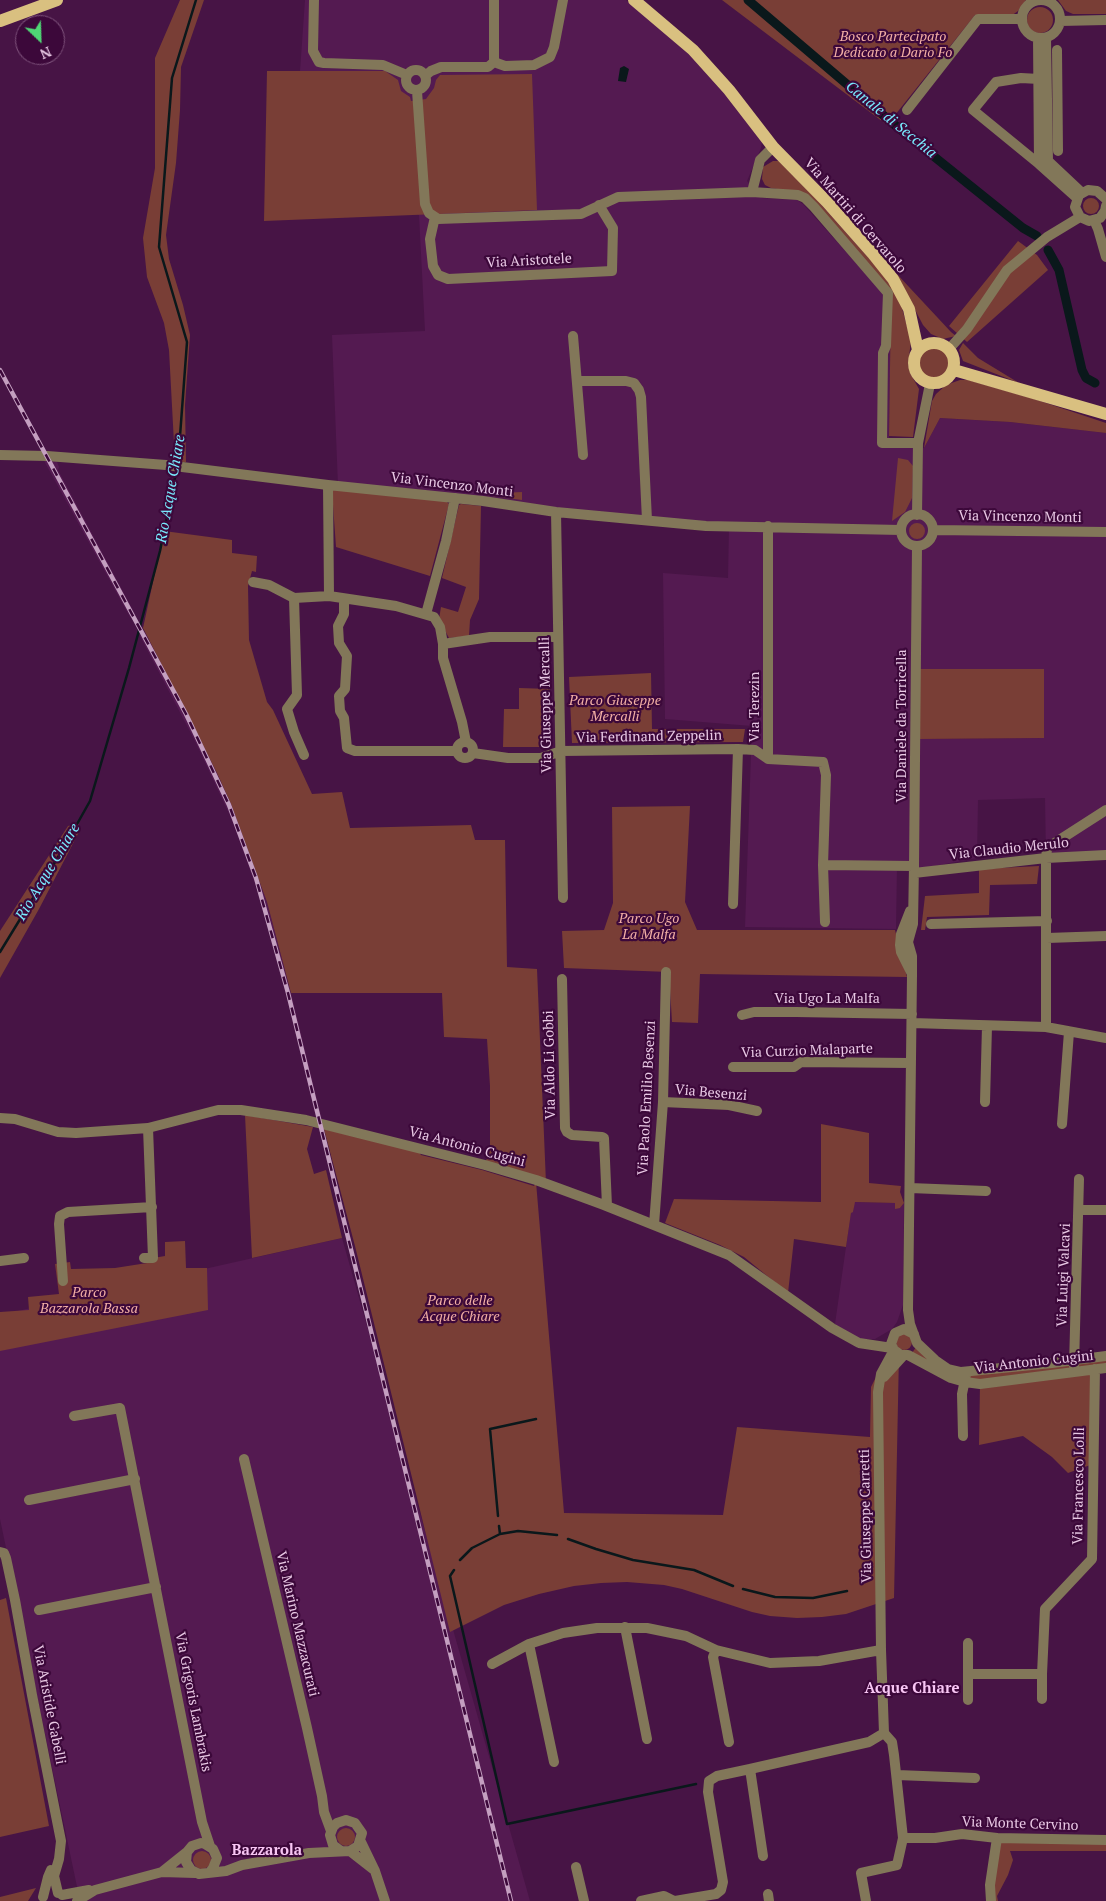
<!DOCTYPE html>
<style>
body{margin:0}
#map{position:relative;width:1106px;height:1901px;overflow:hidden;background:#471445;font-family:"PT Serif",serif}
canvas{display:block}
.north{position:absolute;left:15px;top:15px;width:50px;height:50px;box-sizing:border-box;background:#3c083a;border:1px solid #81557e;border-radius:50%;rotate:156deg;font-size:14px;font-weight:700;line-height:20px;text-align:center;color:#e9c9e5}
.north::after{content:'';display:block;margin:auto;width:18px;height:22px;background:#4fd675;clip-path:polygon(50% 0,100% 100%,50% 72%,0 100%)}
</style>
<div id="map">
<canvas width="1106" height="1901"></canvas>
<div class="north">N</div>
</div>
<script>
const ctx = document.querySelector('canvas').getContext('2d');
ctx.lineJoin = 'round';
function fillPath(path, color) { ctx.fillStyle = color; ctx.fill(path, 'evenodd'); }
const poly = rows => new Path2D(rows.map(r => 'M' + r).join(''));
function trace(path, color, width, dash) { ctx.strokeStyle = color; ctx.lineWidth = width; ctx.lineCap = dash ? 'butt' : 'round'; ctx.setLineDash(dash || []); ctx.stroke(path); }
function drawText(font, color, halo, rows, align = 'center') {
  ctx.font = font + ' "PT Serif",serif'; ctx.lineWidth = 4.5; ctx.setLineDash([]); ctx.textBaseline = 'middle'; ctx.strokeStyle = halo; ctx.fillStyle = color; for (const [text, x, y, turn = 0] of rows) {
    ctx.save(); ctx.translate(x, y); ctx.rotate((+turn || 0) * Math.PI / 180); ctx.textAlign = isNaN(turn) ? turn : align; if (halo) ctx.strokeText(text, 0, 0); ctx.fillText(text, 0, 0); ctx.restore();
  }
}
fillPath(poly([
 [305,0,626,0,690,53,727,94,735,108,759,137,762,142,761,148,747,181,762,198,797,200,803,204,882,292,886,301,891,303,889,444,898,443,918,449,924,448,940,418,1010,422,1106,433,1106,855,1046,858,1045,798,978,800,977,858,918,869,897,866,896,929,745,927,752,726,665,719,663,573,728,578,729,526,338,486,332,335,425,331,419,215,267,71,300,71],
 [1043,669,1044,738,920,739],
 [43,459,56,459,59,467,58,470,135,614,130,617],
 [145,632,217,773,231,804,267,902,291,993,322,1120,316,1118,286,989,262,903,232,820,196,743,140,636],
 [854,1202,895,1203,895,1208,900,1208,904,1203,903,1305,897,1322,892,1329,875,1339,858,1339,835,1324,851,1212,853,1212],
 [342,1238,530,1901,80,1901,0,1519,0,1315]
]), '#541a51');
fillPath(poly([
 [180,0,204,0,181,67,180,110,176,163,166,235,169,259,183,305,190,335,185,405,186,462,175,462,169,350,164,323,147,277,143,238,155,168,155,58],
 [722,0,1026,0,1018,11,1011,16,975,15,887,125],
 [1058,0,1106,0,1106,14,1073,14,1066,11],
 '1027 20a13 13 0 1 1 26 0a13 13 0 1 1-26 0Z',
 [267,71,385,71,398,80,401,91,410,97,411,101,426,99,434,88,436,80,440,75,532,74,537,210,264,221],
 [773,161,779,161,817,200,882,273,900,301,911,341,908,364,910,373,919,389,913,437,889,436,891,298,805,193,771,188,765,185,762,179,763,167],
 '1083 206a8 8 0 1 1 16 0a8 8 0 1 1-16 0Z',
 [1018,241,1037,255,1048,270,967,342,949,326],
 [896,273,951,332,956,336,943,339,931,334,923,325],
 [963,343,978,358,1019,383,963,361,959,350],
 '919 363a15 15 0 1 1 30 0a15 15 0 1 1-30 0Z',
 [960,380,968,380,1031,398,1106,423,1106,433,1010,422,940,418,924,448,932,401,936,394,946,385],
 [898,458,908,460,913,466,912,498,905,512,892,521],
 [335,489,446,501,449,504,430,576,336,547,332,491],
 [522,492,522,500,478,494],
 [461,504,481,506,479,599,470,620,469,636,449,638,439,619,441,607,458,612,466,587,442,578,459,505],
 '909 531a8 8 0 1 1 16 0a8 8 0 1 1-16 0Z',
 [164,531,232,540,232,553,257,556,256,572,252,571,248,586,249,640,267,702,273,710,312,794,342,792,350,828,471,825,475,840,505,840,507,967,537,969,546,1183,485,1165,490,1147,490,1086,487,1039,444,1037,442,993,291,993,267,902,231,804,217,773,143,628],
 [919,669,1044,669,1044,738,920,739],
 [651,673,652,729,745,729,743,742,572,743,569,677],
 [519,688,550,689,549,747,503,747,504,709,519,709],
 [690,806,685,902,697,930,895,930,907,977,700,974,698,1023,672,1022,669,972,564,968,562,931,604,930,613,903,612,807],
 [78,823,80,830,39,909,0,978,0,931,68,826],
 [1039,866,1037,884,990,885,989,915,927,917,925,930,921,930,925,896,979,893,979,869],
 [245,1115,313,1127,307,1149,314,1174,326,1170,342,1238,252,1258],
 [821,1124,869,1133,869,1183,901,1186,900,1192,904,1203,900,1208,895,1209,895,1203,855,1202,853,1212,851,1213,846,1247,794,1239,788,1293,744,1257,720,1245,665,1223,674,1199,821,1202],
 [324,1129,419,1152,421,1155,482,1170,534,1186,536,1182,564,1513,723,1515,737,1427,870,1437,871,1387,885,1359,899,1354,894,1598,846,1614,822,1617,797,1618,770,1616,752,1612,682,1589,664,1585,627,1582,601,1583,574,1586,539,1594,504,1605,450,1632,355,1246],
 [185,1241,186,1268,207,1268,208,1310,0,1351,0,1312,29,1310,28,1297,59,1294,55,1264,70,1262,71,1269,115,1268,147,1263,153,1258,165,1256,165,1242],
 '896 1342a8 8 0 1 1 16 0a8 8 0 1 1-16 0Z',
 [916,1347,948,1369,1106,1356,1106,1368,1095,1369,1093,1464,1068,1473,1052,1457,1023,1436,979,1445,980,1384,912,1353],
 [6,1598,49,1826,0,1837,0,1600],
 '337 1837a9 9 0 1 1 18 0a9 9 0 1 1-18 0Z',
 [997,1838,1106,1840,1106,1851,1010,1851,1013,1860,1008,1875,997,1896,998,1901,991,1901],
 '193 1860a9 9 0 1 1 18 0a9 9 0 1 1-18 0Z',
 [36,1888,28,1901,0,1901,0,1897]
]), '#793e36');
fillPath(poly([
 [624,66,629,69,626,82,618,81,620,68]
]), '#0a181b');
trace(poly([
 [178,463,187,342,159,247,172,78,196,0],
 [0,952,63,849,90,801,129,668,160,551,177,468],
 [498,1516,490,1429,536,1419],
 [500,1534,518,1531,557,1535],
 [568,1539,596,1549,633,1560,694,1570,733,1586],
 [460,1560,472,1548,500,1534,499,1526],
 [454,1570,450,1576,507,1824,696,1784],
 [743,1589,775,1597,813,1598,847,1591]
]), '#0a181b', 2.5);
trace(poly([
 [748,0,896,126,1023,228,1037,236],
 [1048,250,1059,270,1082,370,1086,378,1095,383]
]), '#0a181b', 9);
trace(poly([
 [314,0,313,51,319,62,324,63,383,65,407,75],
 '1022 19a19 19 0 1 1 38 0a19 19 0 1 1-38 0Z',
 [1060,21,1106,20],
 [1038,38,1039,164,1077,198],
 [1046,38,1048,161,1082,193],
 [1057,50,1058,151],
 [494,62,505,66,534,65,550,57,554,47,563,0],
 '406 80a10 10 0 1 1 20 0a10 10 0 1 1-20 0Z',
 [425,76,431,71,441,67,488,67,494,62,494,0],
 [1039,79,1021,78,996,82,973,110,1039,164],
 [417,91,425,204,429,213,438,219,581,214,618,197,752,192],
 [907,110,978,19,1022,19],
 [773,147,760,160,752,192,798,195,805,198,814,207,888,293,886,346,883,353,882,443,918,443],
 [1106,199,1097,191,1088,190,1079,195,1075,207,1080,217,1089,221,1100,218,1105,211,1106,206],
 [435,217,430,239,433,266,438,275,448,279,612,271,613,228,599,205],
 [1094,220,1098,229,1106,257],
 [573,336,583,455],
 [949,349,967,329,1007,270,1047,237,1080,217],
 [577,381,626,381,634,383,639,390,641,397,647,520],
 [0,455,47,456,166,465,328,485,483,501,556,512,706,526,901,530],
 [556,512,563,898],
 '901 530a16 16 0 1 1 32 0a16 16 0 1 1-32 0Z',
 [917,515,918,443,930,384],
 [768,526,768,759,823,762,826,775,823,865,914,866],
 [933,530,1106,532],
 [917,546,914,866,913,924,908,942,912,956,912,975,908,1310,910,1324,917,1343,935,1360,948,1369,961,1372,1052,1363,1106,1356],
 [253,582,269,585,294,598],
 [329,596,396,606,434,617,440,627,443,644,443,658,462,722,466,742],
 [344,599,344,614,338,626,339,643,347,656,345,689,339,696,340,711,344,718,347,748,355,751,457,751],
 [426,614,446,541,455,498],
 [443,644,490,637,558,637],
 '457 750a8 8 0 1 1 16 0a8 8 0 1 1-16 0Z',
 [473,753,508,758,541,758,561,751,738,749,755,750,768,759],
 [304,755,294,732,287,709,297,695,294,598,329,596,328,485],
 [823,865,825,922],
 [914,873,1046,858,1106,855],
 [733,904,738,749],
 [910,911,901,934,900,945,901,952,911,972],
 [931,924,1047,921],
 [1047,938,1106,936],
 [562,979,565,1128,567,1132,572,1135,602,1137,604,1138,607,1206],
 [742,1015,754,1012,796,1012,912,1014],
 [912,1023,1046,1027,1106,1038],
 [1046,1027,1046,858,1047,849,1050,846,1106,810],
 [733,1067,794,1067,801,1062,911,1063],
 [663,1102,729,1105,757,1111],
 [985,1102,987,1026],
 [0,1118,15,1119,58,1132,76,1133,148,1128,218,1110,241,1110,306,1120,485,1165,536,1180,604,1205,729,1255,832,1328,859,1343,892,1348],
 [1062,1124,1069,1032],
 [910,1188,986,1191],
 [1079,1210,1106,1210],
 [654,1225,663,1102,666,972],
 [144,1258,153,1258,148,1128],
 [0,1261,24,1258],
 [63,1281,59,1224,60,1216,68,1212,152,1207],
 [914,1334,904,1329,895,1333,891,1344,894,1350,901,1355,908,1355,951,1378,965,1382,980,1384,1106,1368],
 [1074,1366,1079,1179],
 [884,1377,904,1355],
 [74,1416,120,1408,202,1822,210,1846],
 [963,1436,962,1394,966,1375],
 [244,1459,307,1728,322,1796,324,1812,331,1831],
 [29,1500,135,1479],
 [0,1552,4,1553,6,1558,15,1600,32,1695,61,1841,59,1859,54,1876,58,1893],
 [39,1610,156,1587],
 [625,1627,647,1739],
 [529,1644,554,1762],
 [716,1650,713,1657,729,1742],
 [492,1664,529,1644,563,1633,597,1628,647,1628,686,1636,716,1650,770,1663,819,1661,881,1650],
 [968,1674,1042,1674],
 [1042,1699,1042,1674,1045,1609,1092,1559,1095,1369],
 [968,1700,968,1643],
 [884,1733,881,1650,878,1392,881,1374,894,1350],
 [897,1775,975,1778],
 [903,1838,935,1838,962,1834,997,1838,1106,1840],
 [361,1842,375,1871,385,1901],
 [341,1851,333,1845,330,1835,333,1827,337,1823,346,1820,355,1823,362,1833,358,1846,350,1851],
 [350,1851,373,1869],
 [763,1856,750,1769,869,1742,884,1733],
 [576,1867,584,1901],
 [162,1872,187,1852],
 [210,1872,213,1868,217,1858,213,1849,205,1844,201,1843,192,1846,187,1852,186,1862,191,1870,199,1874,226,1871,242,1865,309,1853,350,1851],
 [768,1894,769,1901],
 [62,1895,89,1890],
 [43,1897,48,1877,51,1870],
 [77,1901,95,1890,162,1872,195,1873],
 [641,1901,664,1896,674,1901],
 [675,1901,716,1894,721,1890,723,1882,708,1792,709,1781,717,1776,750,1769],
 [866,1901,861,1873,897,1865,903,1838,894,1755,892,1742,884,1733],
 [991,1901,990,1885,997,1838]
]), '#827759', 10);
trace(poly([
 [634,0,693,50,729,90,773,147,827,202,873,254,893,279,909,309,918,350],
 [0,21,57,0],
 '914 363a20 20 0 1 1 40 0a20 20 0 1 1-40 0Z',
 [954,370,1106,414]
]), '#d9c080', 12);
const rail = poly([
 [0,370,186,714,229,805,256,878,288,993,511,1901]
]);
trace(rail, '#c49fc0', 4.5);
trace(rail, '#3c083a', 2.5, [8]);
drawText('italic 14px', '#f3b0a5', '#3c083a', [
 ["Bosco Partecipato",893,37],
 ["Dedicato a Dario Fo",893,53],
 ["Parco Giuseppe",615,701],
 ["Mercalli",615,717],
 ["Parco Ugo",649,919],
 ["La Malfa",649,935],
 ["Parco",89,1293],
 ["Bazzarola Bassa",89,1309],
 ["Parco delle",460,1301],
 ["Acque Chiare",460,1317]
]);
drawText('14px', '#e9c9e5', '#3c083a', [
 ["Via Martiri di Cervarolo",855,216,49],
 ["Via Aristotele",529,261,-3],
 ["Via Vincenzo Monti",452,485,7],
 ["Via Vincenzo Monti",1020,517,1],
 ["Via Giuseppe Mercalli",546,705,-91],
 ["Via Terezin",755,707,-90],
 ["Via Daniele da Torricella",902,726,-90],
 ["Via Ferdinand Zeppelin",649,737,-1],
 ["Via Claudio Merulo",1009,849,-6],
 ["Via Ugo La Malfa",827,999],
 ["Via Curzio Malaparte",807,1051,-2],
 ["Via Aldo Li Gobbi",550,1065,-91],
 ["Via Besenzi",711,1093,5],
 ["Via Paolo Emilio Besenzi",647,1098,-87],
 ["Via Antonio Cugini",467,1147,15],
 ["Via Luigi Valcavi",1064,1275,-88],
 ["Via Antonio Cugini",1034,1362,-6],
 ["Via Francesco Lolli",1079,1486,-89],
 ["Via Giuseppe Carretti",866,1516,-91],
 ["Via Marino Mazzacurati",297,1624,77],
 ["Via Grigoris Lambrakis",193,1702,79],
 ["Via Aristide Gabelli",49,1705,79],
 ["Via Monte Cervino",1020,1824,2]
]);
drawText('italic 15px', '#79ebfe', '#3c083a', [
 ["Canale di Secchia",891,120,39],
 ["Rio Acque Chiare",171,489,-80],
 ["Rio Acque Chiare",48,872,-59]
]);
drawText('bold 15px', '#f8c6f4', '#3c083a', [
 ["Acque Chiare",912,1689],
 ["Bazzarola",267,1851]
]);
</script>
